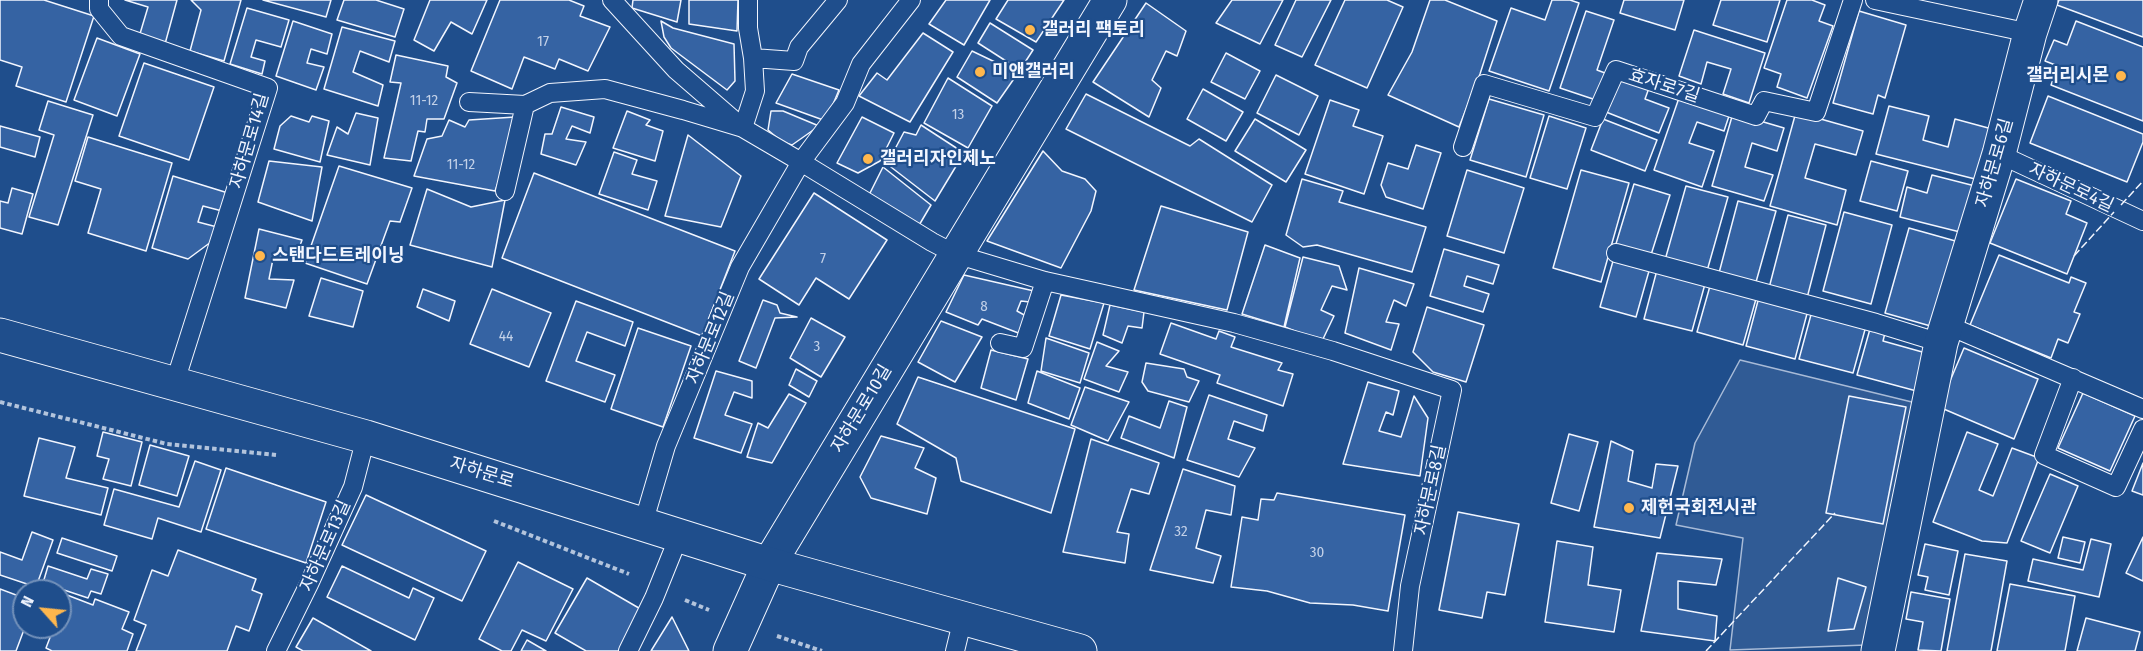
<!DOCTYPE html>
<meta charset="utf-8">
<style>
body{margin:0}
#map{position:relative;width:2143px;height:651px;overflow:hidden;background:#1f4e8c;font-family:"Fira Sans Condensed",sans-serif}
canvas{display:block}
.north{position:absolute;left:12px;top:579px;width:60px;height:60px;box-sizing:border-box;background:#1f4e8c;border:2px solid #7391ba;border-radius:50%;rotate:297deg;font-size:16px;font-weight:700;line-height:24px;text-align:center;color:#f2f6ff}
.north::after{content:'';display:block;margin:auto;width:21px;height:27px;background:#ffb74d;clip-path:polygon(50% 0,100% 100%,50% 72%,0 100%)}
</style>
<div id="map">
<canvas width="2143" height="651"></canvas>
<div class="north">N</div>
</div>
<script>
const g = document.querySelector('canvas').getContext('2d');
g.lineJoin = 'round';
function fill(path, color) {
  g.fillStyle = color;
  g.fill(path, 'evenodd');
}
function strokePath(path, color, width, dash) {
  g.strokeStyle = color;
  g.lineWidth = width;
  g.lineCap = dash ? 'butt' : 'round';
  g.setLineDash(dash || []);
  g.stroke(path);
}
function label(font, color, halo, rows, align = 'center') {
  g.font = font + ' "Fira Sans Condensed","Noto Sans KR",sans-serif';
  g.lineWidth = 4.5;
  g.setLineDash([]);
  g.textBaseline = 'middle';
  g.strokeStyle = halo;
  g.fillStyle = color;
  for (const [text, x, y, turn = 0] of rows) {
    g.save();
    g.translate(x, y);
    g.rotate((+turn || 0) * Math.PI / 180);
    g.textAlign = isNaN(turn) ? turn : align;
    if (halo) g.strokeText(text, 0, 0);
    g.fillText(text, 0, 0);
    g.restore();
  }
}
const parking = new Path2D(`
 M1740,360L1916,403L1866,645L1730,650L1743,538L1676,525L1695,443Z`);
fill(parking, '#305b95');
strokePath(parking, '#a8bbd7', 1.5);
const building = new Path2D(`
 M0,0H44L94,16L66,102L16,86L22,67L0,60Z
 M125,0H177L165,44L139,37L148,7Z
 M191,0H241L224,61L190,51L201,10Z
 M263,0H331L326,17Z
 M344,0H376L404,9L395,37L337,20Z
 M430,0H487L472,34L451,22L434,51L414,40Z
 M500,0H569L584,6L580,16L610,27L588,71L559,59L555,69L524,57L512,89L471,71Z
 M633,0H681L677,22L632,8Z
 M689,0H738L737,31L689,24Z
 M946,0H990L964,45L929,24Z
 M1008,0H1064L1036,42L996,19Z
 M1232,0H1283L1260,44L1216,23Z
 M1296,0H1331L1302,57L1275,45Z
 M1345,0H1387L1403,7L1367,88L1315,65Z
 M1430,0H1445L1497,21L1480,74L1459,127L1388,95L1412,52Z
 M1552,0H1570L1579,3L1549,91L1489,71L1511,8L1545,20Z
 M1624,0H1684L1675,30L1620,13Z
 M1721,0H1780L1767,42L1713,25Z
 M1787,0H1812L1825,5L1819,21L1833,26L1807,98L1777,87L1781,74L1764,68Z
 M2059,0H2143V37L2057,5Z
 M1146,3L1186,31L1177,56L1166,51L1152,80L1161,88L1149,117L1093,82Z
 M247,8L289,20L281,47L256,40L251,57L265,61L262,74L230,64Z
 M1586,11L1614,20L1597,70L1605,73L1596,100L1560,88Z
 M1859,11L1906,25L1885,98L1878,95L1873,114L1833,103Z
 M293,21L332,34L327,54L311,49L307,63L324,67L316,90L276,76Z
 M661,21L673,28L734,44L735,81L727,90L671,48L664,37Z
 M2076,21L2143,47V121L2051,85L2058,66L2045,61L2054,40L2067,45Z
 M990,23L1033,50L1020,70L978,43Z
 M342,27L395,41L389,62L360,51L353,72L383,85L378,106L324,89Z
 M1694,30L1765,53L1749,103L1723,94L1731,69L1707,62L1701,84L1679,76Z
 M923,33L953,52L910,122L859,96L877,73L887,80Z
 M97,38L140,54L117,116L74,100Z
 M972,51L1018,73L997,103L957,77Z
 M1226,53L1260,71L1245,99L1211,82Z
 M396,55L448,66L446,77L457,83L444,119H427L425,132L418,131L411,161L384,158L401,83L390,82Z
 M144,63L214,87L189,160L119,136Z
 M792,74L839,90L826,121L776,103Z
 M1276,75L1318,96L1299,135L1257,113Z
 M1620,77L1649,88L1645,99L1669,108L1659,133L1606,112Z
 M948,78L992,106L968,148L924,123Z
 M1203,89L1243,112L1226,141L1187,119Z
 M1086,94L1190,146L1199,139L1272,185L1252,222L1066,129Z
 M1680,95L1730,113L1724,131L1697,122L1689,143L1714,151L1702,187L1654,170Z
 M2048,96L2143,134V142L2127,182L2030,143Z
 M1489,99L1544,115L1526,177L1470,160Z
 M1330,100L1359,110L1353,126L1383,136L1364,194L1305,174Z
 M48,101L93,115L58,225L29,217L54,135L39,130Z
 M1889,106L1929,116L1923,140L1948,147L1955,119L1992,129L1979,180L1876,154Z
 M561,107L594,117L590,133L572,126L566,139L586,142L576,165L541,154L545,134H552Z
 M627,111L650,120L646,125L663,131L655,161L613,148Z
 M771,111H783L819,126L792,145L782,142L768,130Z
 M1796,112L1863,131L1856,155L1815,144L1805,178L1846,190L1837,225L1770,206Z
 M356,113L378,118L370,165L327,155L337,127L348,134Z
 M1733,113L1784,128L1777,151L1752,143L1745,167L1773,175L1764,201L1712,186Z
 M291,116L309,122L312,116L329,121L320,162L274,149L280,126Z
 M1549,116L1586,128L1567,189L1530,178Z
 M515,117L509,153L495,191L414,176L427,139L442,136L449,120L465,127L469,120Z
 M862,117L894,133L880,161L858,173L837,163Z
 M1255,119L1306,150L1286,182L1235,151Z
 M1603,119L1657,140L1645,171L1591,150Z
 M921,125L964,153L935,201L887,164L904,132L916,135Z
 M0,126L40,137L35,157L0,147Z
 M688,135L741,176L721,227L665,216Z
 M88,137L172,163L146,251L88,233L101,189L75,181Z
 M1416,145L1441,153L1423,209L1386,197L1381,185L1388,163L1408,169Z
 M1043,151L1062,171L1085,179L1096,191L1091,211L1061,268L987,241Z
 M614,152L637,160L632,174L657,181L648,210L599,194Z
 M269,161L322,167L312,221L258,202Z
 M1871,161L1908,171L1897,211L1860,201Z
 M339,166L412,188L400,222L390,221L367,284L305,263Z
 M883,167L931,205L918,227L867,199Z
 M1467,170L1524,188L1504,253L1447,236Z
 M1581,170L1629,183L1601,282L1553,268Z
 M534,173L735,251L702,336L502,258Z
 M1932,175L1975,186L1964,233L1900,217L1907,187L1927,193Z
 M173,176L228,193L222,211L203,206L198,222L217,227L215,239L188,259L152,248Z
 M1302,179L1343,191L1339,202L1426,227L1412,272L1317,245L1303,247L1286,235Z
 M2016,179L2071,201L2066,214L2087,223L2067,274L1990,243Z
 M1634,184L1670,195L1650,258L1615,247Z
 M1686,186L1728,197L1707,271L1665,260Z
 M12,188L33,194L22,234L0,228V201L8,203Z
 M427,189L471,207L505,200L492,267L410,245Z
 M814,193L887,240L849,299L816,278L799,305L759,279Z
 M1738,201L1776,211L1756,282L1719,273Z
 M1161,206L1248,232L1227,310L1134,290Z
 M1844,212L1892,225L1871,304L1823,291Z
 M1788,215L1826,225L1807,298L1769,288Z
 M1909,228L1959,242L1934,327L1885,313Z
 M259,229L302,240L295,260L274,254L269,279L294,280L286,308L245,298Z
 M1265,245L1300,258L1284,327L1242,314Z
 M1444,249L1499,265L1493,284L1467,276L1464,286L1489,294L1483,312L1430,296Z
 M1999,255L2069,283L2071,277L2086,283L2074,312L2080,314L2068,343L2058,339L2051,358L1970,325Z
 M1303,257L1339,266L1347,290L1332,286L1321,310L1334,316L1323,339L1302,334L1285,327Z
 M1613,261L1649,271L1636,317L1600,307Z
 M1359,268L1414,284L1406,306L1394,300L1386,322L1399,324L1391,350L1345,333Z
 M1657,270L1705,284L1692,331L1644,319Z
 M964,275L1034,291L1030,302L1021,301L1017,311L1026,316L1021,334L982,319L978,325L946,312Z
 M321,278L363,291L353,327L309,316Z
 M1710,286L1756,299L1743,345L1697,332Z
 M423,289L455,301L449,321L417,307Z
 M492,289L551,313L529,367L470,344Z
 M1061,295L1104,303L1090,349L1049,336Z
 M1759,297L1808,310L1795,359L1746,346Z
 M763,300L777,305L780,313L797,317L775,318L756,368L739,361Z
 M576,301L633,322L625,346L587,332L576,361L615,375L605,402L546,381Z
 M1110,305L1144,312L1142,328L1128,326L1122,343L1103,335Z
 M1427,307L1484,325L1466,382L1433,372L1413,352Z
 M1812,311L1866,326L1853,373L1799,359Z
 M811,318L845,337L821,377L790,358Z
 M941,321L982,337L955,382L918,362Z
 M1171,323L1216,339L1219,331L1235,337L1231,347L1282,363L1278,370L1293,374L1283,406L1217,383L1220,375L1160,354Z
 M638,328L691,346L663,427L611,409Z
 M1870,329L1885,333L1883,341L1933,355L1924,393L1857,375Z
 M1046,338L1089,353L1080,383L1041,371Z
 M1097,342L1119,351L1106,366L1128,372L1119,392L1084,379Z
 M1964,348L2038,379L2014,439L1939,407Z
 M991,350L1028,359L1016,400L981,388Z
 M1146,363L1184,369L1187,377L1199,381L1189,402L1148,391L1142,382Z
 M796,369L817,381L809,397L789,385Z
 M716,371L752,381V398L734,392L725,415L752,424L741,453L694,438Z
 M1037,371L1080,388L1069,419L1028,403Z
 M918,377L1075,429L1051,513L961,481L956,458L897,424Z
 M1368,382L1399,391L1393,415L1386,412L1379,431L1401,437L1414,396L1428,418L1420,476L1343,464Z
 M1085,387L1129,402L1108,441L1071,425Z
 M2083,393L2135,416L2110,471L2058,448Z
 M789,394L806,403L772,463L747,457L758,423L768,428Z
 M1209,395L1267,415L1263,431L1234,421L1228,439L1255,448L1239,477L1187,460Z
 M1849,396L1906,407L1883,524L1826,513Z
 M1169,401L1187,407L1174,458L1121,438L1129,416L1160,428Z
 M103,432L142,442L131,486L103,479L109,459L97,456Z
 M1967,432L1998,444L1979,490L1993,496L2012,448L2039,458L2007,543L1982,541L1933,522Z
 M1569,434L1598,442L1579,511L1551,503Z
 M881,436L924,448L915,468L936,478L927,514L871,498L860,477Z
 M39,438L75,447L66,478L108,488L101,515L24,496Z
 M1091,439L1159,463L1149,494L1131,489L1117,532L1129,534L1125,563L1063,552Z
 M1611,441L1633,451L1628,481L1652,488L1656,464L1678,466L1660,538L1594,527Z
 M150,445L189,456L177,496L139,485Z
 M195,461L221,470L201,532L158,518L152,539L104,525L114,489L179,507Z
 M2143,463V495L2132,491Z
 M226,468L326,502L306,563L206,529Z
 M1183,469L1235,486L1231,515L1206,510L1196,548L1221,556L1213,583L1150,570Z
 M2050,474L2078,486L2050,553L2021,541Z
 M1277,493L1405,515L1388,611L1353,605L1310,603L1267,591L1231,587L1242,517L1258,520L1261,499L1274,500Z
 M366,495L486,551L462,601L342,545Z
 M1458,512L1519,524L1505,595L1487,592L1482,618L1439,610Z
 M32,532L53,540L36,587L0,575V552L22,560Z
 M2063,537L2085,542L2080,563L2058,558Z
 M2143,537V581L2126,573Z
 M62,538L117,556L112,571L57,553Z
 M2091,539L2111,544L2099,597L2028,581L2033,559L2083,570Z
 M1557,541L1593,547L1588,585L1621,590L1614,632L1545,622Z
 M1925,544L1958,551L1949,595L1925,590L1928,577L1918,575Z
 M178,550L256,579L252,590L262,594L249,631L236,626L227,651H136L146,625L134,620L152,570L168,576Z
 M1657,553L1722,559L1716,585L1678,581V609L1717,616L1715,641L1641,631Z
 M1965,554L2007,561L1991,651H1947Z
 M518,562L573,589L546,641L522,630L511,651H502L479,639Z
 M48,566L87,579L91,569L108,574L101,594L91,591L88,598L43,583Z
 M342,566L409,598L413,588L434,598L415,640L327,597Z
 M587,578L644,611L621,651H586L555,633Z
 M1838,578L1866,587L1854,629L1828,631Z
 M2010,584L2075,596L2065,651H1997Z
 M0,589L24,598L25,627L16,651H0Z
 M1911,592L1950,599L1941,651L1918,650L1923,622L1906,619Z
 M67,595L93,605L95,599L129,612L122,629L133,634L127,651H52L46,648L54,627H60V612Z
 M672,617L689,651H651Z
 M313,618L371,651H303L296,647Z
 M2086,618L2140,632L2135,651H2077Z
 M527,640L546,651H521Z`);
fill(building, '#3563a3');
strokePath(building, '#f2f6ff', 1.5);
const lane = new Path2D(`
 M99,0V9L121,36L268,88L174,385
 M612,0L676,70L743,128L801,162L740,267L666,446L643,524
 M911,0L861,64L845,103L801,162L932,242L955,254L1045,281L1234,323L1333,351L1452,390L1410,586L1403,651
 M1875,0L2030,33
 M753,58L794,61L799,47L838,0
 M469,102L525,105
 M1463,147L1484,84L1595,117L1616,70L1756,116L1764,101L1816,112L1853,0
 M1999,154L2143,221
 M505,191L525,105L550,93L605,89L683,110L743,128L755,91L753,58L748,28V0
 M1616,253L1876,323L1941,343
 M1947,325L2143,409
 M1000,343L1023,348L1045,281
 M2073,378L2044,455L2116,487L2143,429
 M276,651L309,584L353,487L366,437
 M628,651L654,598L679,536
 M955,651L963,618`);
const street = new Path2D(`
 M730,651L769,564L1110,0
 M1878,651L1941,343L1999,154L2030,33L2041,0`);
const primary = new Path2D(`
 M0,335L366,437L769,564L1080,651`);
strokePath(lane, '#f2f6ff', 20);
strokePath(street, '#f2f6ff', 35);
strokePath(primary, '#f2f6ff', 35);
strokePath(new Path2D(`
 M0,402L167,444L276,455
 M494,521L629,574
 M685,600L709,610
 M777,636L822,651`), '#b3c4dc', 4, [4.5, 3]);
strokePath(lane, '#1f4e8c', 18);
strokePath(street, '#1f4e8c', 33);
strokePath(primary, '#1f4e8c', 33);
strokePath(new Path2D(`
 M2121,205L2143,181
 M2074,256L2114,212
 M1706,651L1835,513`), '#f2f6ff', 1.5, [8, 3]);
for (const [x, y, r, color] of [
 [1030,30,6,"#ffb74d"],
 [980,72,6,"#ffb74d"],
 [2121,76,6,"#ffb74d"],
 [868,159,6,"#ffb74d"],
 [260,256,6,"#ffb74d"],
 [1629,508,6,"#ffb74d"]
]) {
  const dot = new Path2D();
  dot.arc(x, y, r, 0, 2 * Math.PI);
  g.fillStyle = color;
  g.fill(dot);
  strokePath(dot, '#1f4e8c', 2);
}
label('15px', '#c3d1e8', null, [
 ["17",543,42],
 ["11-12",424,101],
 ["13",958,115],
 ["11-12",461,165],
 ["7",823,259],
 ["8",984,307],
 ["44",506,337],
 ["3",817,347],
 ["32",1181,532],
 ["30",1317,553]
]);
label('bold 18px', '#f2f6ff', '#1f4e8c', [
 ["갤러리 팩토리",1042,30],
 ["미앤갤러리",992,72],
 ["갤러리시몬",2109,76,"right"],
 ["갤러리자인제노",880,159],
 ["스탠다드트레이닝",272,256],
 ["제헌국회전시관",1641,508]
], 'left');
label('18px', '#f2f6ff', '#1f4e8c', [
 ["효자로7길",1664,86,18],
 ["자하문로14길",250,141,-74],
 ["자하문로6길",1995,163,-74],
 ["자하문로4길",2071,188,25],
 ["자하문로12길",711,338,-68],
 ["자하문로10길",862,409,-59],
 ["자하문로",482,473,17],
 ["자하문로8길",1431,490,-78],
 ["자하문로13길",326,546,-66]
]);
</script>
